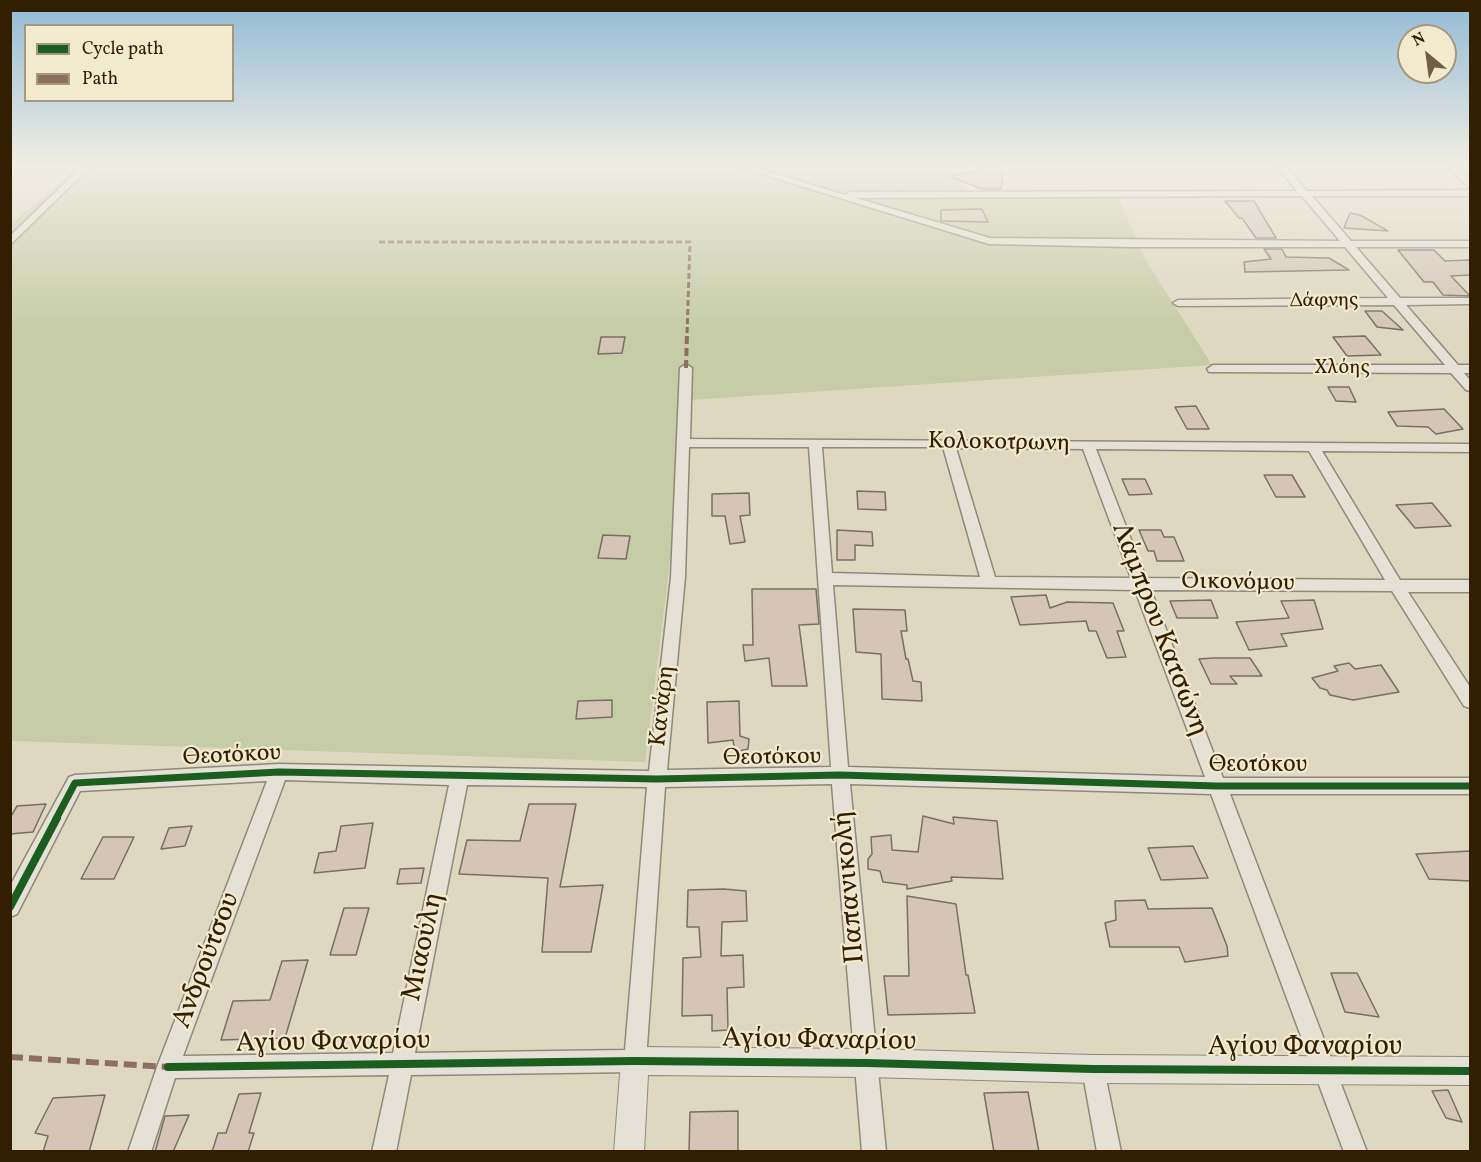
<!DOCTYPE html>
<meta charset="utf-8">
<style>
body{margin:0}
#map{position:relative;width:1481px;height:1162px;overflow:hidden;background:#ded8c1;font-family:Vollkorn,serif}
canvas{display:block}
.frame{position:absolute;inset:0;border:12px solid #321e00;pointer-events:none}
.legend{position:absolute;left:24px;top:24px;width:210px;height:78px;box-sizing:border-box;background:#f2eace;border:2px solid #a5987c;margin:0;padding:8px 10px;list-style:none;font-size:18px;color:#321e00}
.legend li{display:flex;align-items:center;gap:12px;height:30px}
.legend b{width:30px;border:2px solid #a5987c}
.north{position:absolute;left:1397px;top:24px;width:60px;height:60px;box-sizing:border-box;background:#f2eace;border:2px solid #a5987c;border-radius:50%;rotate:331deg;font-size:16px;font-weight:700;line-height:24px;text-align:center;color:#321e00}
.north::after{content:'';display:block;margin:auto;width:21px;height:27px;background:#6e5f44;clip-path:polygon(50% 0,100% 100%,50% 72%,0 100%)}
</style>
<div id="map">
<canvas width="1481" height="1162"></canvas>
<div class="frame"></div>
<ul class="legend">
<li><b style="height:8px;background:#1b5e20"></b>Cycle path</li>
<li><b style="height:8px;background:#8d6e63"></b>Path</li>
</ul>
<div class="north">N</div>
</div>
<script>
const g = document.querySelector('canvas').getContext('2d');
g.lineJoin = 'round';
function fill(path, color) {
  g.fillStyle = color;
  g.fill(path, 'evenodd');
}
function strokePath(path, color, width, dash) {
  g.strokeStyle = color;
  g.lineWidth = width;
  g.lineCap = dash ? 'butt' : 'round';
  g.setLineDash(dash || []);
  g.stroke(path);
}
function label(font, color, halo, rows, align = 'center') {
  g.font = font + ' Vollkorn,serif';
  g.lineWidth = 4.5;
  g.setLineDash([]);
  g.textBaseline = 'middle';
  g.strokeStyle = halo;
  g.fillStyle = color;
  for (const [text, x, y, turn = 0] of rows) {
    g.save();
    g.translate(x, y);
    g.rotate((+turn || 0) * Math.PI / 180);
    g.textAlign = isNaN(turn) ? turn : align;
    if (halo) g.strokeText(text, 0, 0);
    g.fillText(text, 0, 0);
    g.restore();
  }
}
fill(new Path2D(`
 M79,166H965L966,191L1117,194L1145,259L1212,365L690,400L645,762L11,741V224Z`), '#c6cca6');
const building = new Path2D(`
 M980,166H999L1003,173L1001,189H982L949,176L981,171Z
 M1225,201H1254L1276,238H1256L1242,218H1239Z
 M982,209L988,222L941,221V210Z
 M1350,213L1360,215L1388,231L1344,228Z
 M1264,249H1282L1286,257L1329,258L1349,270L1245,272L1244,262L1271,259Z
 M1398,250H1434L1445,261L1470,260V275L1451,276L1470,296L1443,295L1433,282H1424Z
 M1365,311H1382L1403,330L1377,327Z
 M1365,336L1381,355L1347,356L1333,337Z
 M601,337H625L622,353L598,354Z
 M1328,387H1349L1356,402L1336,401Z
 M1196,406L1209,429H1187L1175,407Z
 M1444,409L1463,429L1436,434L1428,427L1397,426L1388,412Z
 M1264,475H1292L1305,497H1276Z
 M1122,479H1145L1152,494L1129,495Z
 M857,491L885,492L886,510L858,509Z
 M749,493L750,515L740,516L745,542L730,544L725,516H712V494Z
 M1432,503L1451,526L1415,528L1396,505Z
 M837,530L872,532L873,546L855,545V560H837Z
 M1139,530H1161L1164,537H1174L1184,561H1157L1154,551H1148Z
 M603,535L630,536L626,559L598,558Z
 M752,589H816L819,624L799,625L807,686H772L769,658L745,661L743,645H753Z
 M1046,595L1050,608L1067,602L1113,603L1124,631H1117L1126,657L1107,658L1096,631H1089L1086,621L1020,625L1011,597Z
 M1211,600L1218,618H1177L1170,601Z
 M1314,600L1323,629L1281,634L1287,646L1249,650L1236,622L1289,618L1281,601Z
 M853,609L905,610L907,631H901L906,659H908L913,681L921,682L922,701L882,699L881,654L856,652Z
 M1213,658H1250L1262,676H1230L1237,684H1211L1199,659Z
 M1349,663L1355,669L1381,665L1399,692L1353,700L1330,695L1327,690L1320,688L1312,678L1338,671L1334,666Z
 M612,700V717L576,719L578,701Z
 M739,701L740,736L749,739L748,749L735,752L733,740L708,743L707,702Z
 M46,804L33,832L10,834V818L17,806Z
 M529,804H576L560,887L603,885L591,952H542L548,878L459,874L467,840L520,841Z
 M923,816L954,824L953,817L997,821L1003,879L951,877L952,881L907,889V885L883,882L880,871L868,869V859L872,854L871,837L891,835L892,850L918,852Z
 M373,823L365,868L314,873L319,853L336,851L341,826Z
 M192,826L185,846L161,849L169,828Z
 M103,837H134L114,879H81Z
 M1193,846L1208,878L1161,880L1148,848Z
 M1470,851V881L1429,879L1416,854Z
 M424,868L421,883L397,884L400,869Z
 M724,889L746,891L747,921L722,922L721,956L743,955L744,987L727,988L728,1030L712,1031V1015L682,1016L683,958L701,957L699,927H687L688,890Z
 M907,896L956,904L966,975H968L975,1013L888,1015L884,976H909Z
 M1145,900L1148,909L1212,908L1227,946L1228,956L1185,962L1179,947H1110L1105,923L1116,920L1115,901Z
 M344,908H369L356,955H330Z
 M308,960L285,1038L221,1040L233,1001L270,1000L282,961Z
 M1331,973H1357L1379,1017L1345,1012Z
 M1448,1090L1462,1122L1446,1118L1432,1091Z
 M1028,1092L1039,1152H994L984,1093Z
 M261,1093L249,1133H254L248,1152H212L218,1133H226L239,1094Z
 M105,1095L89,1152H43L48,1136L35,1133L53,1098Z
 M738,1111V1152H689L690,1112Z
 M189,1115L173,1152H155L165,1116Z`);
fill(building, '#d4c5b7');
strokePath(building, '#777060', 1.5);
const minor = new Path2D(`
 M82,166H91L10,245V236Z
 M736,166H750L845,195L850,192L1297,191L1277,166H1286L1307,191L1470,190V196H1312L1351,241H1470V247H1356L1400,298H1470V304L1406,305L1458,365H1470V373H1464L1470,380V391L1466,390L1451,373L1209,372L1207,369L1213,365H1445L1394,305L1178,306L1173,303L1178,300L1388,298L1345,247H1129L989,244ZM1302,196L1340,241L990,238L856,198Z
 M1447,166H1456L1470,179V187L1467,186Z
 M686,364L692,368L690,439L1470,444V452L1322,451L1400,580H1470V592H1408L1470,687V708L1464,706L1392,591L1151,590L1223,778H1470V794H1230L1367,1152H1344L1211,794L850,784L886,1152H862L832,784L665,787L646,1061L643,1069L635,1072L411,1075L396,1152H372L389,1075L175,1078L151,1152H128L157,1067L267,781L80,791L17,914L10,917V886L69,777L75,775L279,764L649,771L671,577L680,368ZM689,447H809L831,767L667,770L685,577ZM822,447H943L980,577L832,573ZM956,448L1083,449L1131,578L995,577ZM1096,449L1309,451L1385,580L1146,578ZM833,585L1135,590L1205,777L848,767ZM285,780L449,785L393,1053L183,1056ZM467,785L647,787L625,1050L415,1053Z
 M1093,1058L1101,1061L1104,1069L1121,1152H1097L1082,1069L1085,1061Z`);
const tertiary = new Path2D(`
 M635,1047L867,1049L1093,1055L1470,1057V1085L1093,1083L867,1077L648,1075L644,1152H614L621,1061L625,1051Z`);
strokePath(minor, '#8f8979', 3);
strokePath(tertiary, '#8f8979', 2);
fill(minor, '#e5e1d6');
fill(tertiary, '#e5e1d6');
strokePath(new Path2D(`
 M379,242H690L687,335`), '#8d6e63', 3, [6, 3]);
strokePath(new Path2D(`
 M686,368L687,333`), '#8d6e63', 4, [8, 4]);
strokePath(new Path2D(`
 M10,1057L168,1067`), '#8d6e63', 6, [13, 6]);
strokePath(new Path2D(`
 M56,819L75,783L279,772L657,779L840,775L1217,786H1470`), '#1b5e20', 7);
strokePath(new Path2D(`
 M10,907L57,818
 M168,1067L635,1061L867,1063L1093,1069L1470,1071`), '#1b5e20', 8);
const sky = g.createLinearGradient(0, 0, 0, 329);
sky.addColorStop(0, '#92bad6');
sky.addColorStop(0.5, '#f0ede3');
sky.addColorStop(1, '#f0ede300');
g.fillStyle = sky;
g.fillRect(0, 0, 1481, 329);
label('20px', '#321e00', '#f2eace', [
 ["Δάφνης",1324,302,-1],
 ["Χλόης",1342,369]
]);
label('24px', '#321e00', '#f2eace', [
 ["Κολοκοτρωνη",999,444,1],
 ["Οικονόμου",1238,584,1],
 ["Κανάρη",664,706,-84],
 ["Θεοτόκου",232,757,-3],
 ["Θεοτόκου",772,759,-1],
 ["Θεοτόκου",1258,767]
]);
label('28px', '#321e00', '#f2eace', [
 ["Λάμπρου Κατσώνη",1158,630,69],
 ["Παπανικολή",851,887,-95],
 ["Μιαούλη",425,947,-78],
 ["Ανδρούτσου",208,961,-69],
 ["Αγίου Φαναρίου",819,1042,1],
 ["Αγίου Φαναρίου",333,1044,-1],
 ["Αγίου Φαναρίου",1305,1049]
]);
</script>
